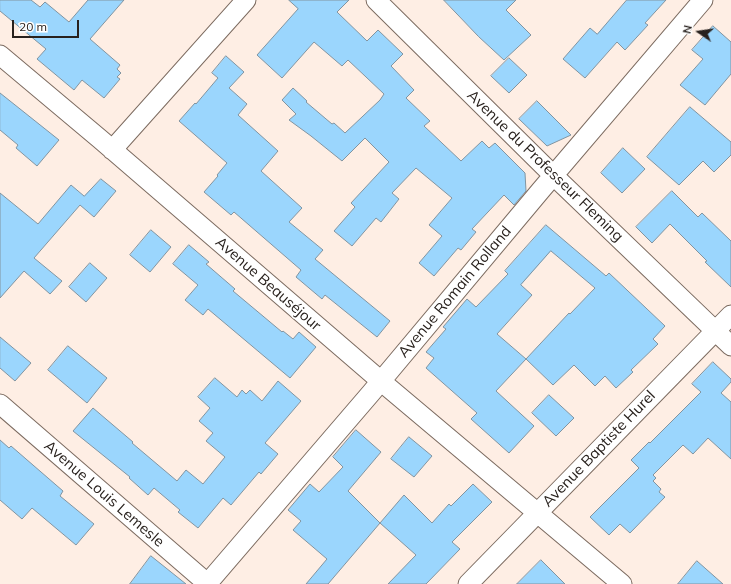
<!DOCTYPE html>
<meta charset="utf-8">
<style>
body{margin:0}
#map{position:relative;width:731px;height:584px;overflow:hidden;background:#feeee4;font-family:Mulish,sans-serif}
canvas{display:block}
.north{position:absolute;left:679px;top:12px;width:40px;height:40px;-webkit-text-stroke:3px #fff;paint-order:stroke;rotate:283deg;font-size:11px;font-weight:700;line-height:16px;text-align:center;color:#28211d}
.north::after{content:'';display:block;margin:auto;width:14px;height:18px;background:#28211d;clip-path:polygon(50% 0,100% 100%,50% 72%,0 100%)}
.scale{position:absolute;left:12px;top:20px;width:67px;height:18px;box-sizing:border-box;border:2px solid #28211d;border-top:0;padding-left:5px;font-size:12px;line-height:14px;white-space:nowrap;color:#28211d;-webkit-text-stroke:3px #fff;paint-order:stroke}
</style>
<div id="map">
<canvas width="731" height="584"></canvas>
<div class="north">N</div>
<div class="scale">20 m</div>
</div>
<script>
const g = document.querySelector('canvas').getContext('2d');
g.lineJoin = 'round';
function fill(path, color) {
  g.fillStyle = color;
  g.fill(path, 'evenodd');
}
function strokePath(path, color, width, dash) {
  g.strokeStyle = color;
  g.lineWidth = width;
  g.lineCap = dash ? 'butt' : 'round';
  g.setLineDash(dash || []);
  g.stroke(path);
}
function label(font, color, halo, rows, align = 'center') {
  g.font = font + ' Mulish,sans-serif';
  g.lineWidth = 3;
  g.setLineDash([]);
  g.textBaseline = 'middle';
  g.strokeStyle = halo;
  g.fillStyle = color;
  for (const [text, x, y, turn = 0] of rows) {
    g.save();
    g.translate(x, y);
    g.rotate((+turn || 0) * Math.PI / 180);
    g.textAlign = isNaN(turn) ? turn : align;
    if (halo) g.strokeText(text, 0, 0);
    g.fillText(text, 0, 0);
    g.restore();
  }
}
const building = new Path2D(`
 M0,0H31L40,7L45,2L69,22L88,0H124L90,39L120,65L117,69L121,73L117,77L120,79L104,98L82,80L74,90L37,59L46,49L0,11Z
 M289,0H349L337,12L367,41L378,30L403,54L391,66L414,90L406,98L430,121L424,126L461,161L482,141L489,148L495,143L525,173L526,191L514,205L504,195L472,229L476,232L461,250L458,248L434,276L419,263L442,236L429,225L452,198L416,168L392,193L399,199L381,222L376,218L352,246L334,231L355,207L351,203L389,162L365,138L342,161L311,136L289,120L296,114L282,100L293,88L307,101L306,102L332,124L334,123L345,133L380,100L384,94L348,60L342,66L314,42L282,78L257,55L298,9Z
 M444,0H516L506,10L531,35L504,60L479,37Z
 M627,0H666L645,23L648,25L625,50L617,42L585,78L563,59L590,28L597,34Z
 M713,26L731,42V74L705,105L680,85L703,59L692,50Z
 M226,56L244,72L229,88L247,104L238,115L278,151L261,171L302,208L289,222L323,250L315,259L390,321L377,337L325,295L322,299L296,277L301,270L234,212L231,215L204,192L218,176L217,175L227,163L179,121L195,103L196,104L218,78L212,73Z
 M509,58L527,75L509,93L491,76Z
 M0,93L59,140L37,166L16,148L18,145L0,130Z
 M537,101L571,135L547,146L519,119Z
 M690,107L731,142V155L714,172L703,161L679,185L647,157Z
 M623,148L645,169L622,193L601,173Z
 M101,179L116,191L94,217L80,205L34,258L62,281L50,294L24,271L0,298V193L38,224L71,185L84,196Z
 M672,191L698,217L702,213L731,241V287L705,262L707,261L670,224L652,243L636,227Z
 M546,225L606,276L609,273L665,326L653,339L658,344L631,370L633,372L616,388L605,376L595,386L574,365L553,385L526,359L496,391L534,426L509,453L471,419L477,413L426,368L434,358L426,352L446,329L443,327L467,299L476,307L508,274L505,271ZM551,251L595,288L570,314L569,313L526,359L497,334L532,295L521,285Z
 M151,230L171,247L150,272L130,255Z
 M189,245L209,262L206,264L235,289L233,291L282,332L283,331L293,339L299,332L316,347L290,378L208,309L203,315L185,300L198,285L173,264Z
 M90,263L107,278L86,302L69,287Z
 M0,337L31,363L15,381L0,368Z
 M68,346L107,378L87,403L48,370Z
 M713,362L731,379V382L721,393L731,402V459L708,438L693,454L683,445L653,475L656,478L653,481L661,489L659,492L665,497L630,533L620,524L609,535L590,517L639,468L631,460L649,442L650,443L701,392L692,384Z
 M215,378L237,397L242,390L246,394L250,390L262,401L278,381L301,401L265,443L278,454L261,474L259,472L231,505L223,498L198,528L178,512L180,510L154,488L148,495L129,478L130,477L73,431L93,408L133,442L132,443L177,481L186,470L203,484L225,457L206,441L213,433L199,421L210,408L198,397Z
 M549,395L574,418L556,436L532,413Z
 M356,430L381,452L348,491L380,523L404,495L432,523L449,504L451,506L473,484L492,502L452,542L460,549L426,584H388L416,555L380,523L328,584H306L327,559L293,530L301,521L288,510L310,484L319,492L343,467L333,457Z
 M409,437L432,456L414,477L391,459Z
 M0,440L9,448L11,446L63,491L60,496L94,524L76,545L32,508L22,519L0,500Z
 M151,556L186,584H130Z
 M541,560L565,584H517Z
 M697,561L723,584H678Z`);
fill(building, '#9bd6fd');
strokePath(building, '#8294a0', 1);
const minor = new Path2D(`
 M376,0L554,176L731,346
 M0,55L100,139L389,388L622,584
 M112,150L246,0
 M0,404L208,584
 M207,584L371,393L541,190L703,0
 M468,584L731,315`);
strokePath(minor, '#7c6b60', 21);
strokePath(minor, '#fff', 19);
label('15px', '#28211d', '#fff', [
 ["Avenue du Professeur Fleming",545,166,44],
 ["Avenue Beauséjour",268,284,41],
 ["Avenue Romain Rolland",455,292,-50],
 ["Avenue Baptiste Hurel",599,449,-46],
 ["Avenue Louis Lemesle",104,494,41]
]);
</script>
